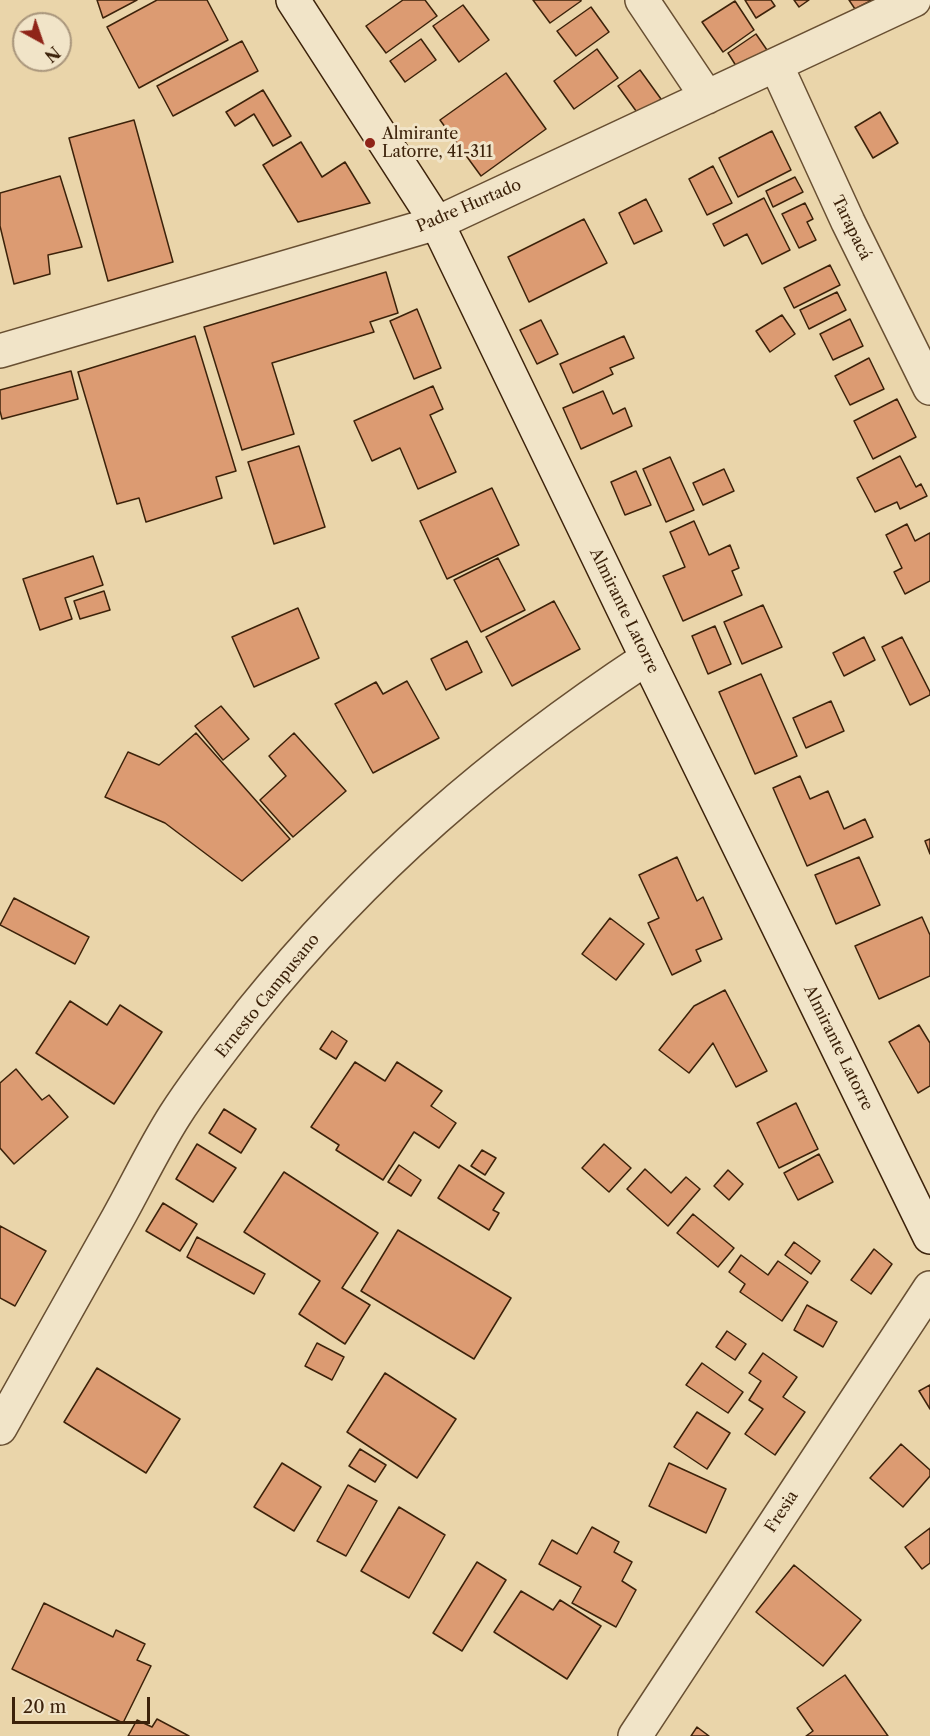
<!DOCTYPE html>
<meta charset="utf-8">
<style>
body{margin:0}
#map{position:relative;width:930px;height:1736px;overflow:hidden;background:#ead5aa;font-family:"Libre Caslon Text",serif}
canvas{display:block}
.north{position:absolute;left:12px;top:12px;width:60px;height:60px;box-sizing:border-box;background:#f1e4c8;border:2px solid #a9967c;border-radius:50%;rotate:140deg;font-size:16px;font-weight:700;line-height:24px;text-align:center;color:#3c220a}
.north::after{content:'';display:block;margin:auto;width:21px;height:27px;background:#8f2418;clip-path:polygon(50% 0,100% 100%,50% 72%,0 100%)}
.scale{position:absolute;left:12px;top:1697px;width:138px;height:27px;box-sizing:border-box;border:3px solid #3c220a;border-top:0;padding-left:8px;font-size:18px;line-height:21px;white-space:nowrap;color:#3c220a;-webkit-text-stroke:4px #f1e4c8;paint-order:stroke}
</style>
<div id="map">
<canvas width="930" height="1736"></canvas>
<div class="north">N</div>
<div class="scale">20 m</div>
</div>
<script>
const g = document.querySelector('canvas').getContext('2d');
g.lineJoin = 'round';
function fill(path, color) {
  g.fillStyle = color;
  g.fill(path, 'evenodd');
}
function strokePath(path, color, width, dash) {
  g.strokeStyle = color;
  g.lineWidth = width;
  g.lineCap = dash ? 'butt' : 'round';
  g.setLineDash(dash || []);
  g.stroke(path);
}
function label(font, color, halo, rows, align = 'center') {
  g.font = font + ' "Libre Caslon Text",serif';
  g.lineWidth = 6;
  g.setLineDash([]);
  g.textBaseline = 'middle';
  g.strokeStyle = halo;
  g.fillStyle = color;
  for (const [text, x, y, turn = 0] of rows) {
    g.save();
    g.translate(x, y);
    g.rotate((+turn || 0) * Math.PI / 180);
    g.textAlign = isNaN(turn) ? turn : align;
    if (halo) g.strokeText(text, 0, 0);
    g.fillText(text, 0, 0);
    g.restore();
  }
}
const building = new Path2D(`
 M97,0H137L103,18Z
 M157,0H207L228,40L139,88L107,27Z
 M403,0H425L437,16L386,53L366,26Z
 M533,0H581V1L550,23Z
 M745,0H771L775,6L756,18Z
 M794,0H809L799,7Z
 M849,0H872L855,9Z
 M735,1L754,30L723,52L702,22Z
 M463,5L489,40L459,62L433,26Z
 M591,7L609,32L576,56L557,31Z
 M756,34L767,50L738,69L728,53Z
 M421,39L436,60L405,82L390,61Z
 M242,41L258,71L173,116L157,86Z
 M597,49L618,78L574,109L554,81Z
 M640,70L661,99L639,115L618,86Z
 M506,73L546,129L481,176L440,120Z
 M263,90L291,136L273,146L254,114L235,126L226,112Z
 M880,112L898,143L873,158L855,127Z
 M134,120L173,262L108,281L69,138Z
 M772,131L791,170L738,197L719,158Z
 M301,142L322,177L345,162L370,203L298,222L263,165Z
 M713,166L732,203L707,215L689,179Z
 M60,176L82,247L48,255L50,274L14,284L0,226V193Z
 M795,177L803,192L773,207L766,191Z
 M764,198L790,250L762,264L747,234L724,246L713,224Z
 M646,199L662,231L634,244L619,213Z
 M805,203L813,219L807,222L816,240L799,248L782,214Z
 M584,219L607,263L529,302L508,257Z
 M830,265L840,285L794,308L784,288Z
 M386,272L398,313L370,322L374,332L272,363L294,434L242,450L204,327Z
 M837,292L846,310L809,329L800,310Z
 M417,309L441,368L414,379L390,321Z
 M782,315L795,334L770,352L756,331Z
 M850,319L863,346L833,360L820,334Z
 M541,320L558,354L537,364L520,330Z
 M195,336L236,471L216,477L222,498L146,522L139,498L117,504L78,372Z
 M624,336L634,358L610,368L613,374L573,393L560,364Z
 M869,358L884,389L850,405L835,376Z
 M71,371L78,399L2,419L0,411V390Z
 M433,386L443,409L430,415L456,472L418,489L400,448L372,461L354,421Z
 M603,391L613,414L625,408L632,426L581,449L563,408Z
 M897,399L916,437L873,459L854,421Z
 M299,446L325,527L274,544L248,462Z
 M900,456L916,487L921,484L927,496L900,509L897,502L875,512L857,478Z
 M670,457L694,510L666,522L643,469Z
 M724,469L734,491L703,505L693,483Z
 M636,471L651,505L625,515L611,482Z
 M492,488L519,545L447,579L420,521Z
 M694,521L709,555L730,545L739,568L732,571L742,595L683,621L663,576L685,567L670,532Z
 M907,524L915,541L930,533V581L905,594L894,572L902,568L886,535Z
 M93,556L103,585L65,598L72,619L40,630L23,579Z
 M498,558L525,610L481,632L454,580Z
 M104,591L110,610L80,619L74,601Z
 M554,601L580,649L512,686L486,637Z
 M763,605L782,647L742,664L724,622Z
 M298,608L319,658L254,687L232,637Z
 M715,626L731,664L708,674L692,636Z
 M864,637L875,660L844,676L833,653Z
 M902,637L930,692V695L910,705L882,647Z
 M467,641L482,672L446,690L431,659Z
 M761,674L797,756L755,774L719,692Z
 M407,681L439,738L373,773L335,704L376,682L383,694Z
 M831,701L844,731L806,748L793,718Z
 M221,706L249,739L223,760L195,726Z
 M196,733L290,839L242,881L165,823L105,797L128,752L159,765Z
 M294,733L346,791L293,837L260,800L286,776L269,756Z
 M800,776L810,799L828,791L844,829L865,819L873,837L807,866L773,788Z
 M930,839V854L925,841Z
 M677,857L697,901L703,897L722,939L696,950L701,961L672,975L648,923L659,918L639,875Z
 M859,857L880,905L836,924L815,875Z
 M14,898L89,937L75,964L0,925Z
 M922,917L930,935V976L879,999L855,946Z
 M610,918L644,944L616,980L582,954Z
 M725,990L767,1071L736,1087L713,1043L689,1073L659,1050L694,1006Z
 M70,1001L107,1025L120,1005L162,1032L114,1104L36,1053Z
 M919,1025L930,1043V1086L918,1093L889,1042Z
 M332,1031L347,1041L336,1059L320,1049Z
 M355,1062L385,1081L397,1062L442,1091L431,1106L456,1123L439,1148L414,1132L383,1180L336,1150L339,1145L311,1127Z
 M16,1069L42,1100L49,1095L68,1117L14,1164L0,1148V1083Z
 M796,1103L818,1149L779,1168L757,1123Z
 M224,1109L256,1129L241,1153L209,1133Z
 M197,1144L236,1168L213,1202L176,1179Z
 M604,1144L631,1168L609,1192L582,1168Z
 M482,1150L496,1158L485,1175L471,1166Z
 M819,1154L833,1182L798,1200L784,1173Z
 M399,1165L421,1180L411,1196L388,1182Z
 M459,1165L504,1193L493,1210L499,1213L489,1230L438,1198Z
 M645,1169L671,1193L686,1177L700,1189L668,1226L627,1189Z
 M728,1170L743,1184L729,1200L714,1186Z
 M284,1172L378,1233L342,1288L370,1305L345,1344L299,1314L320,1281L244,1232Z
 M163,1203L197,1224L180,1251L146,1231Z
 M693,1214L734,1248L718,1267L677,1233Z
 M0,1226L46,1251L15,1306L0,1298Z
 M398,1230L511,1298L474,1359L361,1291Z
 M197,1237L265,1274L254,1294L187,1257Z
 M794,1242L820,1261L811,1274L785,1255Z
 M874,1249L892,1264L871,1294L851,1280Z
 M741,1255L768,1275L778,1261L808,1282L782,1321L740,1292L745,1284L729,1272Z
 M807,1305L837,1322L823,1347L794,1330Z
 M727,1331L746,1344L735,1360L716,1347Z
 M317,1343L344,1357L332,1380L305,1366Z
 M763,1353L797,1377L783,1397L805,1412L775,1455L745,1434L763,1409L749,1400L761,1381L749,1373Z
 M702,1363L743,1392L728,1413L686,1385Z
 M97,1368L180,1419L146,1473L64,1422Z
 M385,1373L456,1419L417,1478L347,1432Z
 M930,1385V1409L919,1391Z
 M697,1412L730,1433L707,1469L674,1447Z
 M901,1444L930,1470V1476L903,1507L870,1478Z
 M360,1449L386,1465L375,1482L349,1466Z
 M282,1463L321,1487L294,1531L254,1507Z
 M669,1463L726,1489L706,1533L649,1506Z
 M348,1485L377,1501L346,1556L317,1541Z
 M399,1507L445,1535L409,1598L361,1571Z
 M592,1527L619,1542L614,1552L632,1562L622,1581L636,1590L616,1627L572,1603L581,1587L539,1564L552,1540L577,1554Z
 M930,1528V1563L922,1569L905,1547Z
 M477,1562L506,1580L462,1651L433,1633Z
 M794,1565L861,1620L823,1666L756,1612Z
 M521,1591L553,1610L560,1600L601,1626L567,1679L494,1632Z
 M44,1603L113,1637L116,1630L145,1644L137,1660L151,1666L123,1723L12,1669Z
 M845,1675L888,1736H806L813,1731L797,1708Z
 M157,1719L189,1736H128L137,1720L152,1727Z
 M697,1727L709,1736H691Z`);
fill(building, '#dc9b72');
strokePath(building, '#3c220a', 1.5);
const minor = new Path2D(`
 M642,0L707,97
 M776,65L848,222L930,388
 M0,351L437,223L914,0
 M0,1428C39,1358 78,1288 118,1218C137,1184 154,1148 175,1115C198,1079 225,1045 251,1012C366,869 494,759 647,658
 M635,1736L930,1288`);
const secondary = new Path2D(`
 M293,0L437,223L647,658L930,1237`);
strokePath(minor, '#684f32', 36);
strokePath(secondary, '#3c220a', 36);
strokePath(minor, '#f1e4c8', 33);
strokePath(secondary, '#f1e4c8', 33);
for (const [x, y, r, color] of [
 [370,143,6,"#8f2418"]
]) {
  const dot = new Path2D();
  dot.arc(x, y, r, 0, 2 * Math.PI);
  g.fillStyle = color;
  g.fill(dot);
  strokePath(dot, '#f1e4c8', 2);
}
label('16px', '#3c220a', '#f1e4c8', [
 ["Almirante",382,134],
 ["Latorre, 41-311",382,152]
], 'left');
label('16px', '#3c220a', '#f1e4c8', [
 ["Padre Hurtado",469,206,-23],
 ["Tarapacá",851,228,64],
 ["Almirante Latorre",624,611,64],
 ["Ernesto Campusano",268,996,-51],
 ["Almirante Latorre",838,1048,64],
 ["Fresia",782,1512,-57]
]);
</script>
